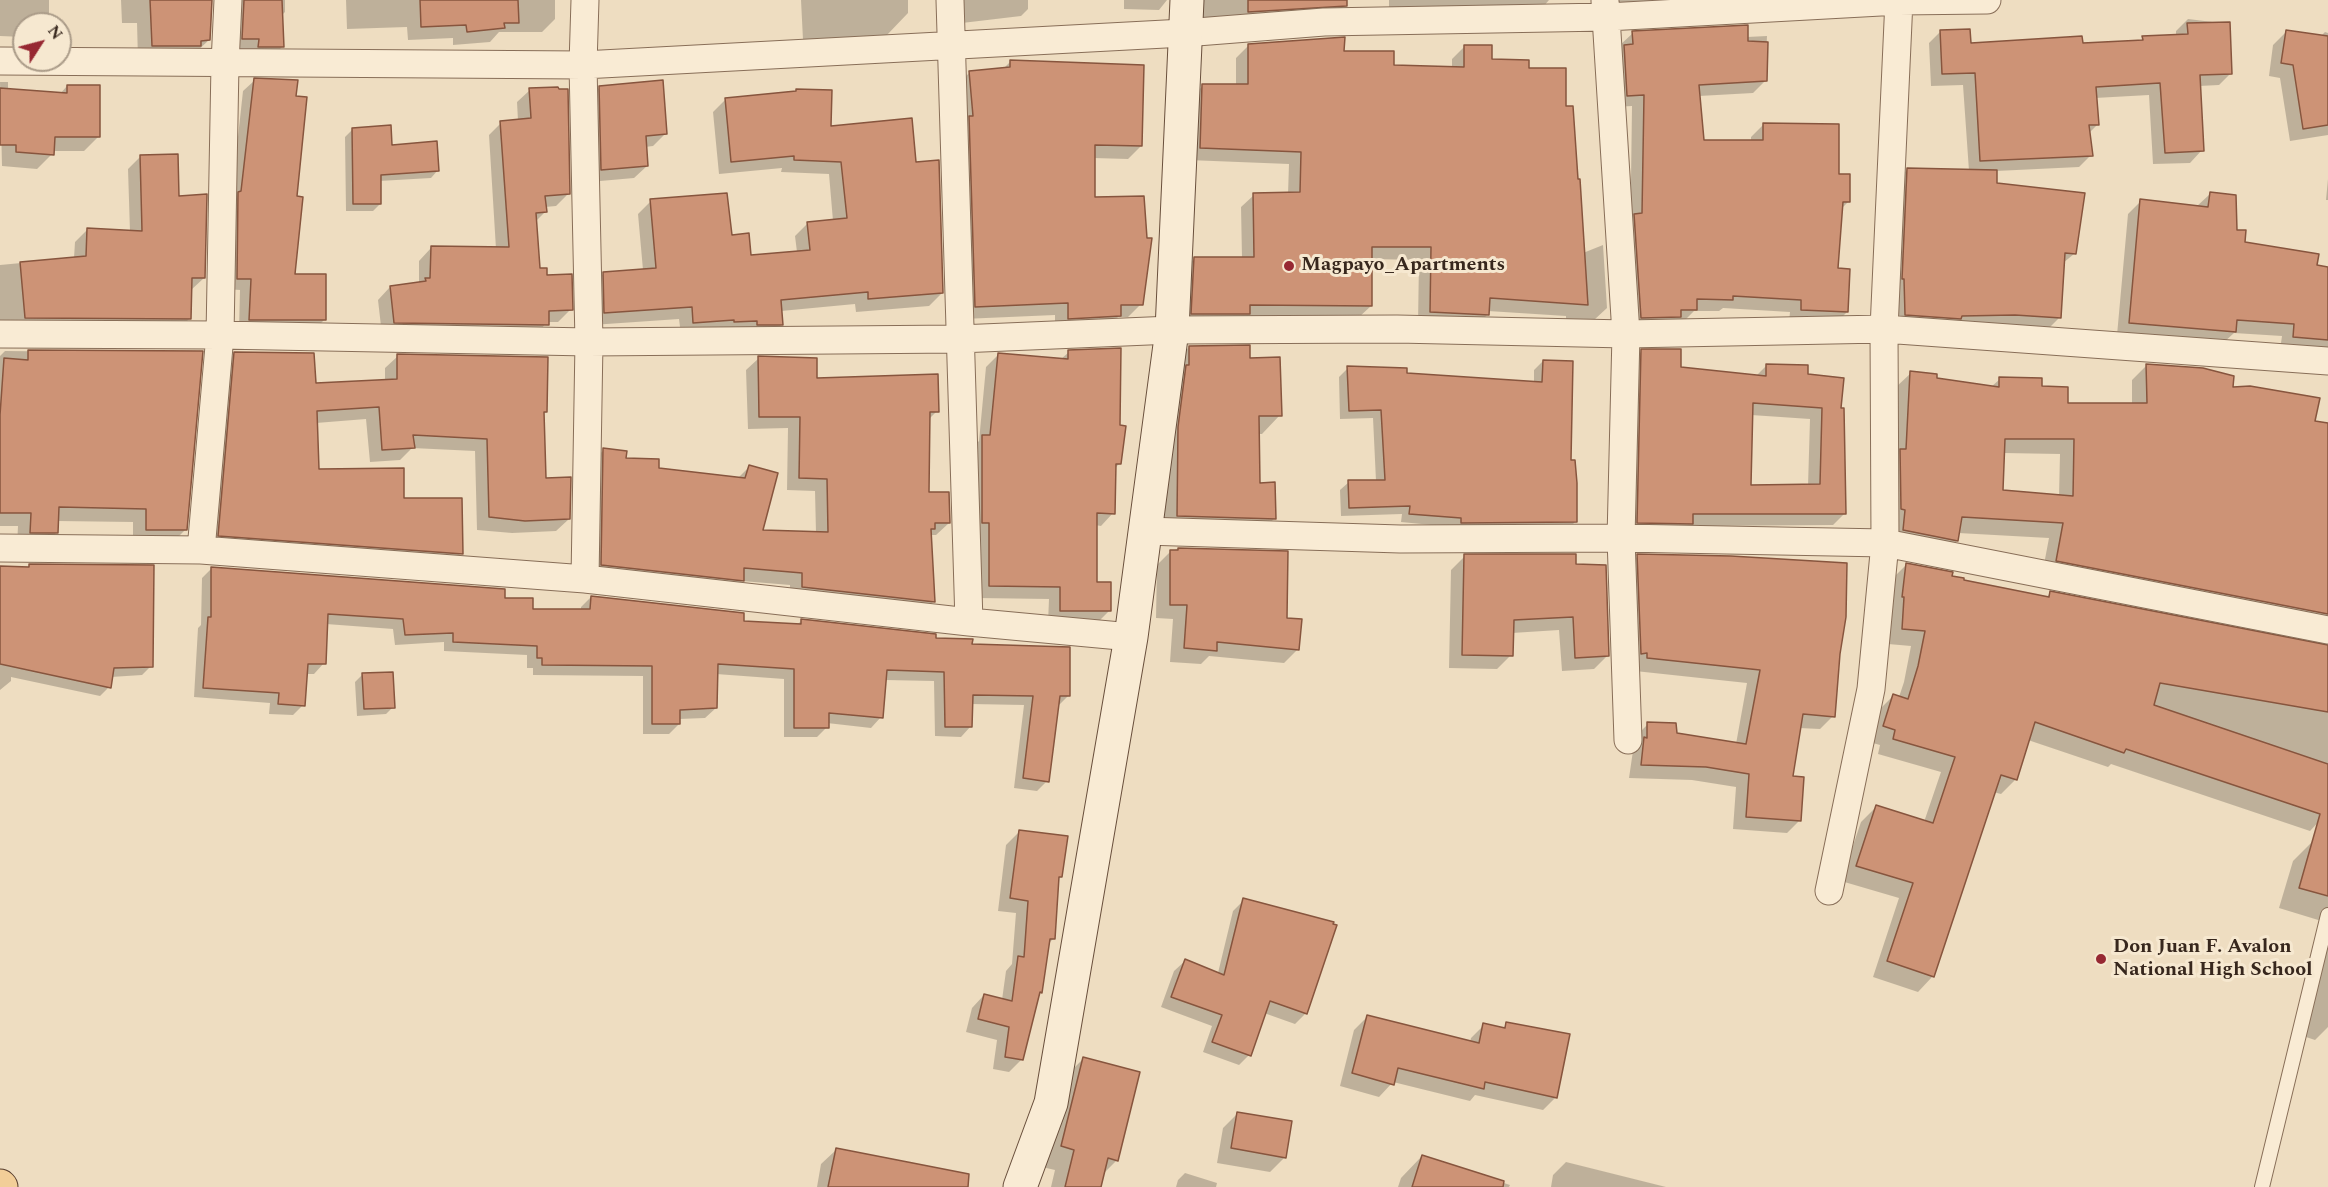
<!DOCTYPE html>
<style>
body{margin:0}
#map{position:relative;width:2328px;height:1187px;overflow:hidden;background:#eeddc1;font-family:Spectral,serif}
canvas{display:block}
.north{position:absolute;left:12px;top:12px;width:60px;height:60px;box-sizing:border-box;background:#f6e8d0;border:2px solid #aa9b88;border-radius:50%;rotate:54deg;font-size:16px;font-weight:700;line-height:24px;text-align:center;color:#37271d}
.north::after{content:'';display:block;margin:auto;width:21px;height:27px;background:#972832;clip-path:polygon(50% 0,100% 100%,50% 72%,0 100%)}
</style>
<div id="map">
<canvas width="2328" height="1187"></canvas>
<div class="north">N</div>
</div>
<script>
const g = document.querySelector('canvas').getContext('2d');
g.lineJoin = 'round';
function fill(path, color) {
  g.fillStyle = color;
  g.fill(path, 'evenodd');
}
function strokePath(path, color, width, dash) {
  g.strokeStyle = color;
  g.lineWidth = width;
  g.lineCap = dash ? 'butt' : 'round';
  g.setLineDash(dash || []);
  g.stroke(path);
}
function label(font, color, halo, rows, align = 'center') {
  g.font = font + ' Spectral,serif';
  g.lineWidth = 6;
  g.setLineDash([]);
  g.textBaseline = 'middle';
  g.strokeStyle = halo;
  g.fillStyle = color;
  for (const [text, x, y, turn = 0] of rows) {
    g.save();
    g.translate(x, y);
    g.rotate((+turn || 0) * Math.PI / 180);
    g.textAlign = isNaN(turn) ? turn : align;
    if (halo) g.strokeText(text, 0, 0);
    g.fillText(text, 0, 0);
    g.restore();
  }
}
fill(new Path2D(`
 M0,0H49V24H24V37L0,36Z
 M121,0H212L209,40L194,54L138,60L137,23H122Z
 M219,0H285V12L281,16L282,47L268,61L228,53Z
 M346,0H555V19L542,32H499L490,42L453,45V38L408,40L407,27L347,29Z
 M801,0H908V13L886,36L803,40Z
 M959,0H1028V9L1021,16L962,23Z
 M1124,0H1167L1159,10L1124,9Z
 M1191,0H1346L1345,5L1331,19L1193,21Z
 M1389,0H1549L1543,7L1454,6L1450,10H1389Z
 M1614,0H1662L1649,12L1615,14Z
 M2188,19L2229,24L2231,73L2219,85L2199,86L2202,150L2190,163L2153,164L2149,95L2095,98L2098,124L2089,133L2091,155L2079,167L1996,171L1995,184L2074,254L2063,263L2060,317L2050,327L1895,324L1898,179L1908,169L1969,171L1963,85L1931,86L1929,43L1941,31L1969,44L2139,42L2143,38L2176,36V31Z
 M2286,32L2321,36L2325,32L2328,33V135L2290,141L2280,78L2269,76L2273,45Z
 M1633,33L1667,41L1767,36L1765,81L1753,93L1699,96L1702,141L1751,142V137L1763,125L1838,175L1848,202L1841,209L1836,269L1847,312L1835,324L1789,322L1790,312L1723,308L1719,311H1694L1683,322L1629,329L1632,106L1615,107L1620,45Z
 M1249,45L1343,53L1392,67L1452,68V59L1465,46L1491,61L1527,69L1565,108L1583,253L1603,245L1607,308L1594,320H1566V316L1488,311V314L1475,327L1418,324L1419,260L1371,259V306L1358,318L1180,326L1182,271L1195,258H1242L1241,207L1254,195L1288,194L1289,164L1188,160L1190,98L1203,86H1236V58Z
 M1010,62L1141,146L1128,159L1093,158L1094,199L1141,304L1128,317H1118L1107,329L1055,331V315L963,319L957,86L970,72L1003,69Z
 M255,80L296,197L294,275L325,319L314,330H239L240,290L226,289L231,201L243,91Z
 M0,82H8V90L60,94L67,86L99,136L84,151H52V154L37,169L2,166Z
 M600,87L666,133L653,146L645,147L647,166L634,178L589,182L587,100Z
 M530,90L569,193L556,206L545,207V212L535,222L539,270L571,309L558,322H547L534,337L382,335L378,300L390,287L419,284V261L431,248L496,249L489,135L501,123L518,121L517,102Z
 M726,99L830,127L915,164L942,293L929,306L856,312L855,304L781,311L782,324L769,337L681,335L679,319L592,325L591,286L604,273L643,270L638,214L651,201L731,236L750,256L797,252L795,236L808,223L833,221L829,174L781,172L782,168L719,174L713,112Z
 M352,130L438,170L431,178L379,181L380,204L373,211H346L345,137Z
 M140,157L178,198L204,278L191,290L190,318L177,331L0,330V265L74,258L75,242L87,230L130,232L128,169Z
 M2328,179V200H2326Z
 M2210,194L2244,244L2316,267L2328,268V348L2280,350L2282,336L2234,333L2222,344L2117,335L2128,214L2141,201L2196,207Z
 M1189,347L1248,360L1280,415L1262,434H1258L1259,484L1274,519L1255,537L1159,534L1171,366Z
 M5,351L201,353L185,530L172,543H133V522L57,521V532L43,546H17L18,526H0V356Z
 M1642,351L1679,368L1755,377L1767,365L1806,375L1839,409L1845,513L1833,525L1688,526L1626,534L1630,363ZM1751,415L1810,419L1808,486L1749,487Z
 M1069,352L1119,464L1115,468L1113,513L1101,526L1095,525V584L1109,611L1097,623H1048L1049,599L977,598L971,449L979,441L986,367L998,355L1060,360Z
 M235,354L314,385L385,381V368L398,356L546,412L543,414L545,480L569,519L556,531L512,533L477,530L475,451L412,448L400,460L370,462L366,419L316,423L318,471L402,500L461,553L449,566L206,548L222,366Z
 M759,358L816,380L937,411L928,420L927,494L949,523L936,535H930L933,602L921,614L790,599V585L742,581L730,593L589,577L591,462L604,450L624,460L658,470L738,478L749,467L761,531L816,533L815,491L787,490L788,428L748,429L746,370Z
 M1543,361L1570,461L1575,522L1566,531L1452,527L1401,522L1402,514L1341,516L1340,490L1349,482L1376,481L1373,418L1340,419L1339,377L1348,368L1406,375L1534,383V370Z
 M2147,365L2232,389L2313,422L2328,425V640L2042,575L2049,538L1958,533L1957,541L1941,556L1888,545L1895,388L1911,373L1935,380L1991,387L2000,379L2040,387L2066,405H2132V380ZM2003,453L2060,454L2059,497L2001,491Z
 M1178,549L1285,619L1298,649L1284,663L1209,656L1201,664L1170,662L1173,619L1156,618L1157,565L1171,551Z
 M1465,556L1575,566L1608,655L1594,669L1562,671L1559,630L1512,633L1511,655L1497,669L1449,668L1451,570Z
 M1638,556L1838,654L1833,716L1820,729L1799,728L1791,777L1800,820L1787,833L1733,829L1736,787L1692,780L1629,778L1635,737L1648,724L1675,734L1736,744L1747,683L1635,671L1625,569Z
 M1906,565L1962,582L2046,598L2050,593L2328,647V807L2325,815L2310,831L2111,764L2108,767L2028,740L2016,779L2001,794L1993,792L1933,976L1918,992L1873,977L1899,898L1841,881L1861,822L1876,807L1924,822L1941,772L1878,754L1880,745L1869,742L1878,711L1893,696L1899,697L1904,682L1911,646L1888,644L1891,580Z
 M29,566L151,666L142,675L111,677L109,687L100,696L11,677V681L0,690V567L27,568Z
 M212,568L503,600L532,611H581V607L591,597L742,623L797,625L801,621L935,640L971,645L1068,696L1058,706L1047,781L1037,791L1014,788L1024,705L971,704V726L961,737L935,736L934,681L885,680L881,717L871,728L827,723V727L817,737H784V679L716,674V708L705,718L679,719V724L669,734H643V676L533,675V668H527V655L444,651V642L395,645L393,629L326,624L324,663L314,674H306L303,705L293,715L269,714L270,703L194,697L198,628L201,625L202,578Z
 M362,675L393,707L386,714L357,716L355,682Z
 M1019,832L1061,876L1057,880L1053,939L1048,944L1041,992L1038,995L1022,1059L1009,1072L993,1069L997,1040L966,1032L972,1008L984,995L1002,1000L1006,971L1012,964L1016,913L998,911L1006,845Z
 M2314,840L2328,845V1027L2315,1040L2294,1033L2328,923L2279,908L2293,861Z
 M1244,900L1306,1013L1295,1024L1264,1013L1249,1055L1239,1065L1203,1052L1212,1026L1161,1007L1174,971L1185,961L1218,973L1233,911Z
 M1367,1017L1470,1042L1471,1038L1484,1025L1502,1029L1507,1024L1556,1097L1543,1110L1475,1095L1470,1101L1393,1082L1379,1097L1340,1086L1354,1030Z
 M1083,1059L1117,1160L1103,1174L1100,1187H1051L1055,1170L1042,1167L1063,1079Z
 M1238,1113L1285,1157L1270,1172L1217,1163L1223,1128Z
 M836,1150L920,1187H817L821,1164Z
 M1422,1156L1510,1185L1509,1187H1398L1401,1178Z
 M1566,1162L1666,1187H1551L1553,1175Z
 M1185,1173L1217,1183L1216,1187H1176L1178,1180Z`), '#0003');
const building = new Path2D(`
 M150,0H212L210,40L201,41V46H152Z
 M244,0H282L284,47H258L259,39H242Z
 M420,0H518L519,23H504L505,28L467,32L466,25L421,27Z
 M1248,0H1347V6L1248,12Z
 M2230,22L2232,74L2200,75L2204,151L2165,153L2160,83L2096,87L2099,125H2089L2093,156L1980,161L1975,73L1942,74L1940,30L1970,29L1971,43L2082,36L2083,43L2143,40L2142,36L2188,34L2187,23Z
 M1748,25V41L1768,42L1767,81L1699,85L1704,140H1763V123L1839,124V174H1850V202H1843L1838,268L1850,269L1848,312L1801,310V300L1733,296V300L1697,299V310H1681V317L1641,318L1634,214L1642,213L1644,95L1627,96L1624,45L1633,44L1632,31Z
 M2286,30L2328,36V125L2303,129L2293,65L2281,63Z
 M1345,37L1344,51H1394V65L1464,67V45H1492V59L1529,60V68H1566V106H1573L1578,179H1580L1588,305L1490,298L1489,315L1430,312L1431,247H1372V306L1250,305V314H1191L1194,257H1254L1253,193L1300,192L1301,152L1200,148L1202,84H1248V44Z
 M1010,60L1144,65L1142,146L1095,145V197L1144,196L1147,238H1152L1143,305H1121V316L1068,319V303L975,307L969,116H973L969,71L1010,67Z
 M254,78L298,80L296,96L307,97L297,196L303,197L295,274H326V320H249L251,279H237L238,192L241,191Z
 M663,80L667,134L646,136L648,166L601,170L599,86Z
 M67,85H100V137H55L54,155L16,152V145H0V88L67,93Z
 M558,87L559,89H568L570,194L545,196L547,212L536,213L540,268H547V275L572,274L573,310L549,311V325L394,323L390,286L426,281L425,278H430L431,246L509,247L500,121L531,118L529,88Z
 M796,89L832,90L831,126L912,118L916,162L939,160L943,293L868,299V292L781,300L783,325H757V321L734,322V320L693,323L692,307L604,313L603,272L656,268L650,199L727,193L732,235L749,233L751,255L810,250L807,222L847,218L841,162L794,160V156L731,162L725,98L796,91Z
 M391,125L392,145L437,141L439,171L381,175V204H353L352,128Z
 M178,154L179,196L207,194L205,278H192L191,319L25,318L20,262L86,256L87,228L142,231L140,155Z
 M1907,168L1997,170V183L2085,193L2076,254L2065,253L2061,318L2015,315L1962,316L1961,319L1905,315L1904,279H1902Z
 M2210,192L2236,195L2237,230H2246L2245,242L2319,254L2317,265L2328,267V340L2293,337L2294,324L2237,320L2236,332L2129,323L2140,199L2208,207Z
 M1250,345V358L1280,357L1282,416H1259L1260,483L1275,482L1276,519L1177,516L1178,427L1186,365H1189V346Z
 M1121,348L1120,425L1126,426L1121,464H1116L1115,514L1097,513V582H1111V611H1060V587L989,586V523H982V435H990L998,353L1068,359V350Z
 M1641,349H1681V367L1766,376V364L1808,365V374L1844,378L1841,408H1844L1846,514H1693V524L1637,523ZM1753,403L1822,408L1820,484L1751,485Z
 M28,350L203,351L187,530H146V509L59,507L58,533H30L31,513H0V415L4,358L28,360Z
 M234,352L314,353L316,383L397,379V354L548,357L547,412H544L546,478L571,477L570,519L525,521L489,517L487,439L413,435L415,448L382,450L379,407L317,411L319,469L404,468V498H462L463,554L218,536Z
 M758,356L817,358V378L938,374L939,412H930L929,492H949L950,523H935V529H931L935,602L802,587V573L744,568V581L601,565L603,448L627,451L626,458L659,459V468L745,478L749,465L778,473L763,530L828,532L827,479L799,478L800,417H759Z
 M1543,360L1573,361L1571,460H1575L1577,483V522L1461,523V518L1409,514L1410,506L1349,508L1348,480H1385L1381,410L1349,411L1347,366L1407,368V373L1542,382Z
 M2146,364L2203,368L2234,376L2233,387L2250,386L2320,398L2315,421L2328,423V614L2056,561L2063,523L1962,517L1958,541L1903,530L1905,510L1901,509L1900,449H1906L1910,371L1937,374V378L1999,387V377L2042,378V386L2068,387V403H2147ZM2005,439H2074L2073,496L2003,490Z
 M1178,548L1288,551L1287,618L1302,619L1299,650L1217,642V651L1184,648L1187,605H1170V550H1178Z
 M1464,554H1576V564L1606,565L1609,656L1575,658L1573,617L1514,620L1513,656L1462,655Z
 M1637,554L1731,556L1847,563L1846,617L1840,654L1835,717L1803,714L1793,776L1804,777L1801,821L1746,817L1749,774L1706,767L1641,765L1644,737L1647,738V722L1676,723L1677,733L1746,744L1760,670L1647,658V653L1641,654Z
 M1906,563L1953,572L1952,576L1964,578V580L2049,597L2050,591L2328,645V712L2160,683L2154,705L2328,764V896L2299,888L2320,814L2126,749L2124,753L2035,722L2017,780L2001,775L1934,977L1887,961L1913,883L1856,866L1876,805L1933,823L1955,757L1893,739L1895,730L1883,726L1893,694L1908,699L1918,666L1925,631L1902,629L1904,597H1902Z
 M29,564L154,565L153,667L114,668L111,688L0,664V566L29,567Z
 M211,567L505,589V598H533V609H590L591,596L744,613V621L801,624V619L936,634V638L973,639L972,644L1070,647V696H1060L1049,782L1023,778L1033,696L973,695L972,727H945L944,672L887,670L883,718L829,713V728H794V669L718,664L717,708L680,710V724H652V666L542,665V658H537V646L453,642V633L405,635L403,619L328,614L326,664H308L305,706L278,704L279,693L203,688L208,617H211Z
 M393,672L395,708L364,709L362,673Z
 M1019,830L1068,836L1062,877H1059L1055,939H1050L1042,993L1040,992L1023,1060L1005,1057L1009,1027L978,1019L984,994L1012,1001L1018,956L1024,957L1028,901L1010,898Z
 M1243,898L1334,922L1333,924L1337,925L1307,1014L1270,1001L1251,1056L1212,1042L1222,1015L1171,997L1185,959L1224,975Z
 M1367,1015L1479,1043L1483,1023L1505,1028L1506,1022L1570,1034L1557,1098L1485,1082L1484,1089L1398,1068L1394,1085L1352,1073Z
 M1083,1057L1140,1072L1118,1161L1108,1158L1101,1187H1065L1074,1150L1061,1146Z
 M1237,1112L1292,1121L1286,1158L1231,1148Z
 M836,1148L969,1174L968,1187H828Z
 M1422,1155L1504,1181L1503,1187H1412Z`);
fill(building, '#cd9376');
strokePath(building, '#87553e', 1.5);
const lane = new Path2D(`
 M2262,1187L2328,915`);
const street = new Path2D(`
 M585,0L583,65L589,342L585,579
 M950,0L969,622
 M1605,1L1626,334L1621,538L1628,740
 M0,61L583,65L1184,33L1324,22L1607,17L1899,1L1987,0
 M0,334L220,335L589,342L959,339L1172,330L1397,329L1626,334L1884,329L2328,361
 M1145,531L1400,539L1621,538L1885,543L2328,630
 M0,548L201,550L585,579L969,622L1131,637
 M201,550L220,335L225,64L228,0
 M1829,891L1871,689L1885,543L1884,329L1899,0`);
const secondary = new Path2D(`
 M1020,1187L1051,1103L1131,637L1172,330L1187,0`);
const primary = new Path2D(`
 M0,1186L1,1187`);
strokePath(lane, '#886e58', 16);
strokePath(street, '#886e58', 29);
strokePath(secondary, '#694f3c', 35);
strokePath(primary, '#553c2d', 35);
strokePath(lane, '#f9ebd4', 14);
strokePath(street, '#f9ebd4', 27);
strokePath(secondary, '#f9ebd4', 33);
strokePath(primary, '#f2ce98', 33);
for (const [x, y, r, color] of [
 [1289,266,6,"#972832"],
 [2101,959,6,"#972832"]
]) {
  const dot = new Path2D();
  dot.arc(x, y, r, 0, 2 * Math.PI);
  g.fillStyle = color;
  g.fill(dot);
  strokePath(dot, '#f6e8d0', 2);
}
label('bold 20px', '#37271d', '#f6e8d0', [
 ["Magpayo_Apartments",1301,266],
 ["Don Juan F. Avalon",2113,948],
 ["National High School",2113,971]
], 'left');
</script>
